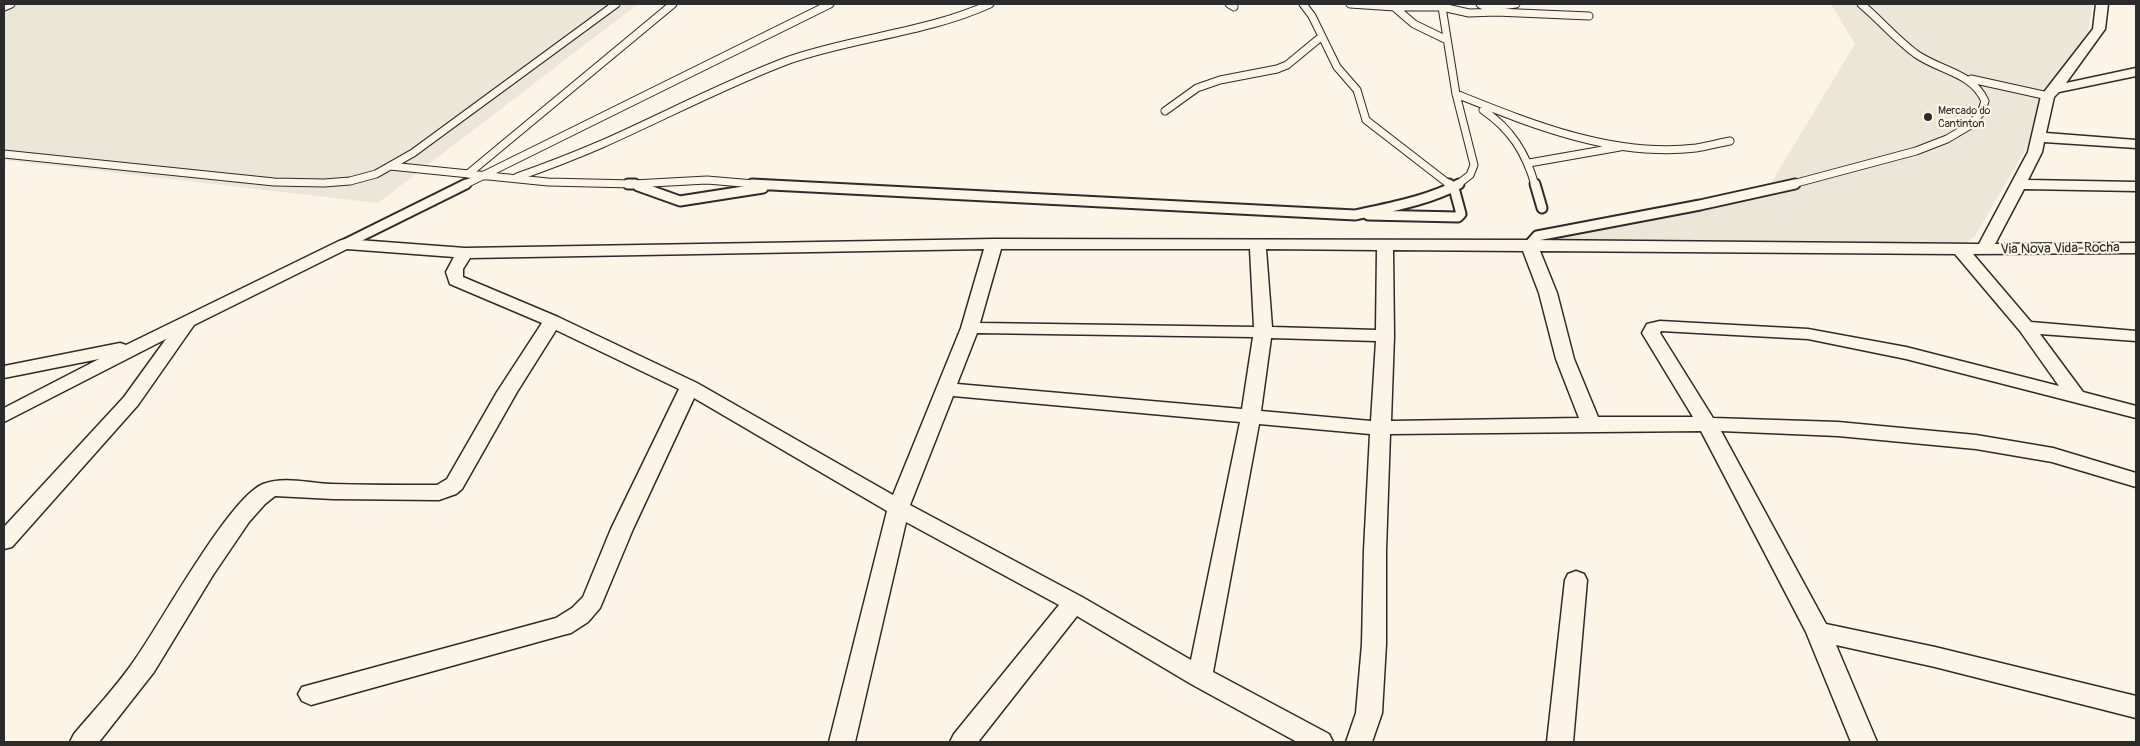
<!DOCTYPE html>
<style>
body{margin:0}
#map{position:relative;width:2140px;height:746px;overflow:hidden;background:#fcf5e5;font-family:Pangolin,sans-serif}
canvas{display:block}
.frame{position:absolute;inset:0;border:5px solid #2b2b2b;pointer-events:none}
</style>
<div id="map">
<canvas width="2140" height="746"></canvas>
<div class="frame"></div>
</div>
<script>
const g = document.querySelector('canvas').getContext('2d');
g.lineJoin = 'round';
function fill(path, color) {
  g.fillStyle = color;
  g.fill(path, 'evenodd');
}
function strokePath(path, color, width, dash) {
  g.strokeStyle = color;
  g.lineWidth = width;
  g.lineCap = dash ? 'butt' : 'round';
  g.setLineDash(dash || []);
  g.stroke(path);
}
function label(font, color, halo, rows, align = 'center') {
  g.font = font + ' Pangolin,sans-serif';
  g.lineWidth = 4.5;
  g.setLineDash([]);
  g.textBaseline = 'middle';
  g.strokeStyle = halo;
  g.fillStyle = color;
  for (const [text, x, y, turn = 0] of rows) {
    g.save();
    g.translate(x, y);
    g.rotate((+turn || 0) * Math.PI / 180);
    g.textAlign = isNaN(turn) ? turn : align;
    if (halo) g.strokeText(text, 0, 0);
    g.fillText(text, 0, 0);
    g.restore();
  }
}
fill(new Path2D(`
 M4,4H638L378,203L4,160Z
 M1831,4H2093L2086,46L1975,236L1965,244L1550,247L1539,229L1768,188L1855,44Z`), '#ece6d7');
const serviceFar1 = new Path2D(`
 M1229,4L1234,7
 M1303,4L1312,16L1337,67L1357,90L1366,120L1450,185
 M1350,4L1395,7H1442L1469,13L1496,12
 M1439,4L1442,7L1456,94L1474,165L1470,175L1457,185
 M1480,4L1496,12L1589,16
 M1393,6L1414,24L1447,40
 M4,7L11,4
 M1492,7L1516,4
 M1971,79L2048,96
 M1456,94C1531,124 1614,158 1696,148C1708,146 1719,143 1730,141
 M1483,110C1511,129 1526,153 1535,185
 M1165,111L1197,88L1220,80L1277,69L1287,65L1321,37
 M4,154L274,182L324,183L350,181L376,174L413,153L616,4
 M1529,163L1620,147
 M390,166L548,182L633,184L707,180L766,185
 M468,174L673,4
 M517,177C546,167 574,156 602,144C665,116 725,84 789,60C855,37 926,33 990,4
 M464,185L830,4
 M1789,185L1916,151L1947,139L1969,126L1981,113L1985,101C1972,72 1940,71 1916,54C1896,39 1880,20 1861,4`);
const service = new Path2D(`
 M628,184H635
 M752,184L1355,215C1391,207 1427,201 1459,184
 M1535,184L1542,208
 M638,186L680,201L763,188
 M1368,215L1458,217L1461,214L1454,188L1449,184
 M345,244L466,184
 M1529,245L1537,236L1700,205L1795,184`);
const minor = new Path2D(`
 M2096,4H2108L2105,29L2066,83L2136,68V76L2059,92L2054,97L2046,133L2136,140V148L2044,142L2042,152L2028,180L2136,182V191L2024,189L1995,244L2136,243V253L1973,254L2031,322L2136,331V341L2040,334L2083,392L2136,406V418L1906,359L1808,339L1661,331L1660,333L1713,418L1838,422L1976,435L2053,448L2136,473V487L2052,462L1976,449L1838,436L1721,431L1826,624L1935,647L2136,696V718L1935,667L1836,645L1877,742H1851L1806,632L1701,431L1390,434L1386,550V644L1382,713L1372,742H1346L1356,713L1362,644L1364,550L1370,434L1259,424L1213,672L1329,734L1333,742H1297L1191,684L1077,616L978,742H950L954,734L1059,605L906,522L855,742H829L887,511L694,398L633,529L600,608L588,622L571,633L563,635L311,705L302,701L298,694L302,687L556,618L572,608L583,597L611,529L679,389L556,330L517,392L462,489L456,494L439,500L333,499L275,496L265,504L249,522L213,575L154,672L99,742H70L74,734C95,709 118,685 136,658C161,623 229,498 263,484C284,476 309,483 331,484C366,485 402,485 437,485L447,479L497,392L542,323L450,284L446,272L454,257L347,249L194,325L138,405L12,547L4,549V527L124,397L166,339L4,422V408L99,359L4,378V366L120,343L126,345L339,241L345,239L465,248L994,239L1529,240L1979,244L2028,152L2041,96L2093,29ZM984,249L961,328L893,495L697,383L558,317L463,277V269L470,258ZM1001,249H1250L1254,327L980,323ZM1266,249L1377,250L1376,330L1272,327ZM1393,250L1523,251L1539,293L1556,359L1579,418L1391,421L1394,336ZM1540,251L1955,254L2020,331L2059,386L1906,347L1808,329L1660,321L1647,324L1642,333L1693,417H1598L1574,359L1557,293ZM977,333L1253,337L1242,409L957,384ZM1271,338L1376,341L1371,421L1261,411ZM953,396L1240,422L1191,660L1082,597L910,505Z
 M1576,571L1584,574L1587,580L1573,742H1547L1565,580L1568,574Z`);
strokePath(serviceFar1, '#2b2b2b', 9);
strokePath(service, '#2b2b2b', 13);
strokePath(minor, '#2b2b2b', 3);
strokePath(serviceFar1, '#fcf5e5', 7);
strokePath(service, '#fcf5e5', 9);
fill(minor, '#fcf5e5');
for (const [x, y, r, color] of [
 [1928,117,5,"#2b2b2b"]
]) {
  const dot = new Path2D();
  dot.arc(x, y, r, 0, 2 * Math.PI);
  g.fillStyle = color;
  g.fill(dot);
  strokePath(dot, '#fcf5e5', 2);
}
label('11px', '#2b2b2b', '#fcf5e5', [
 ["Mercado do",1938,111],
 ["Cantinton",1938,124]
], 'left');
label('14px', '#2b2b2b', '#fcf5e5', [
 ["Via Nova Vida-Rocha",2060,249,-1]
]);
</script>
